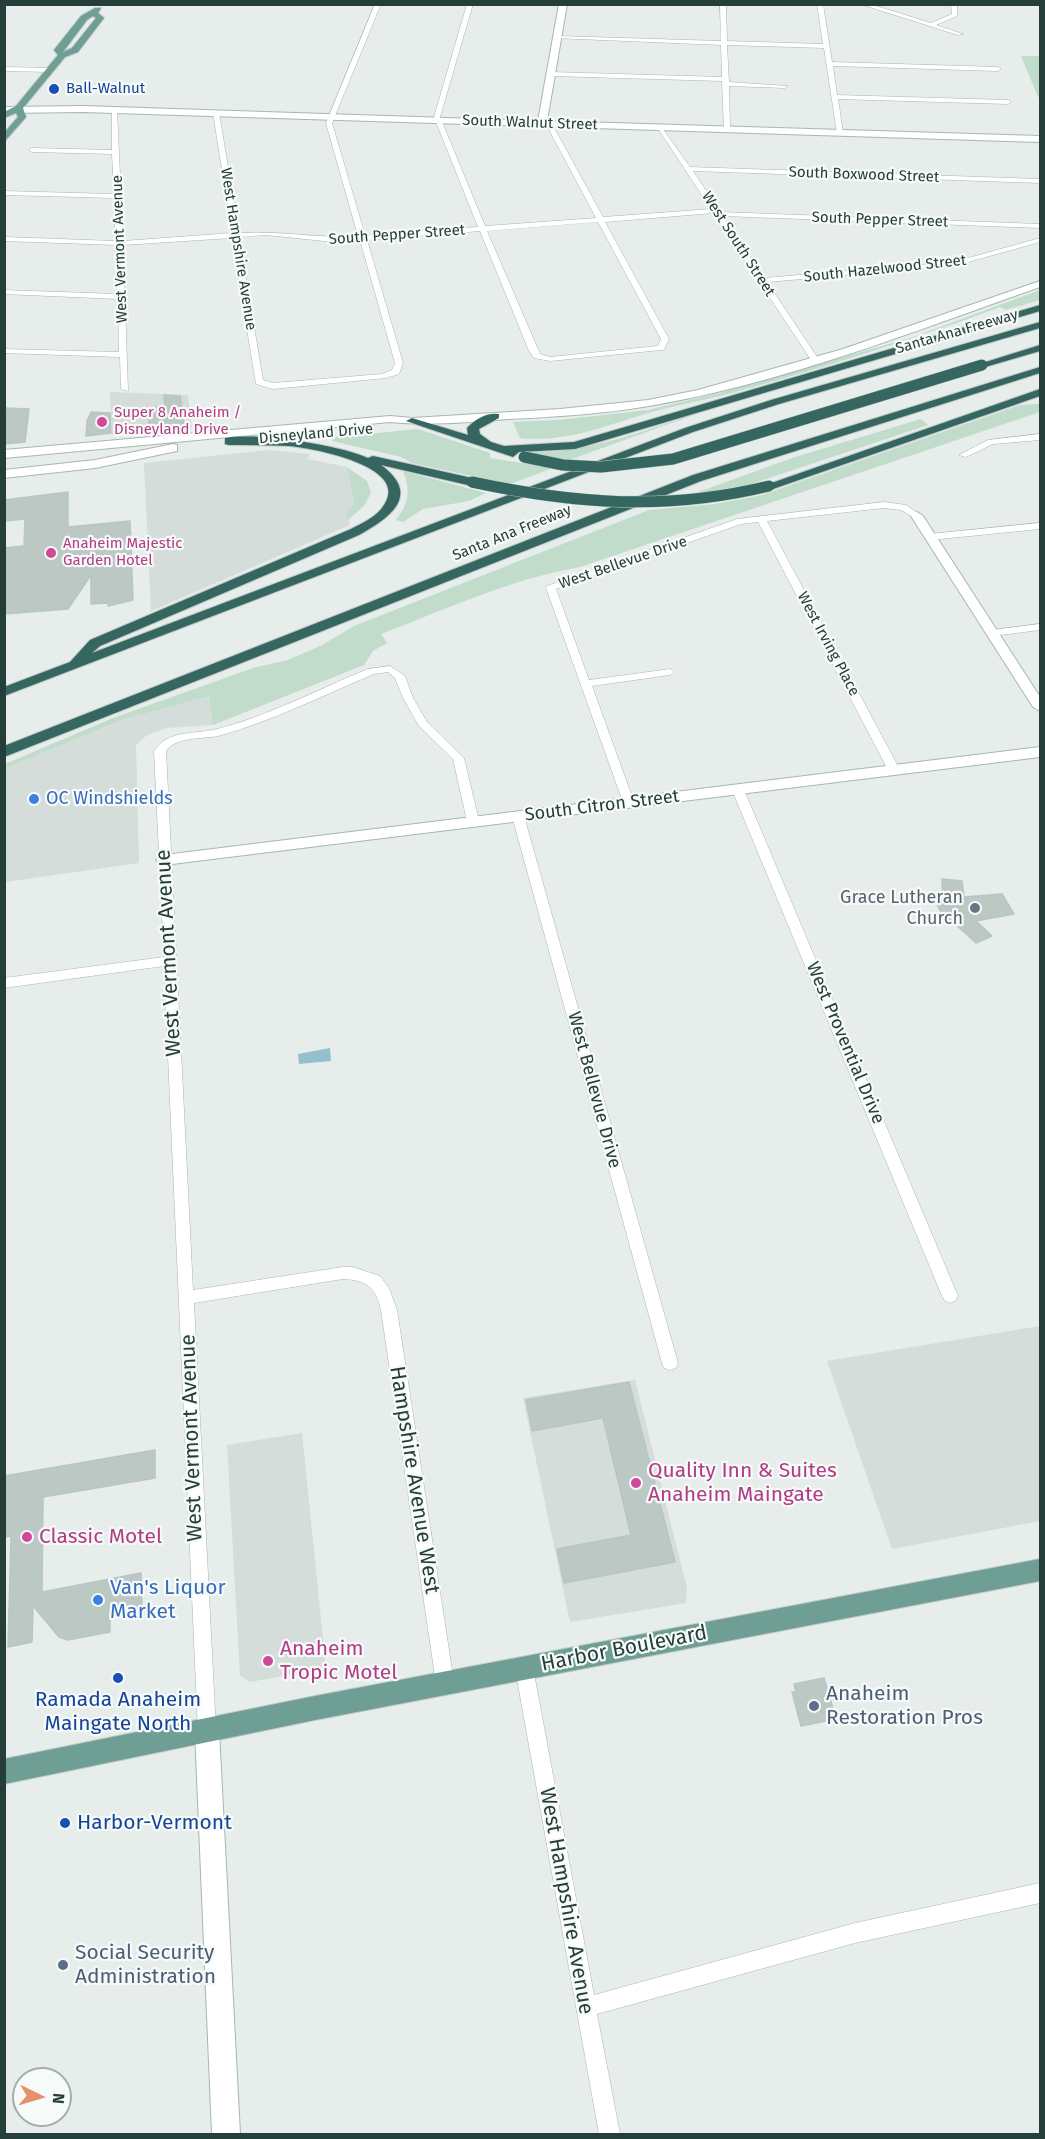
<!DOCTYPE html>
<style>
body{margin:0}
#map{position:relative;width:1045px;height:2139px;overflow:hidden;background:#e6edea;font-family:"Fira Sans",sans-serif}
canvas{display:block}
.frame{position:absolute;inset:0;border:6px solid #263e39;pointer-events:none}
.north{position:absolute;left:12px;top:2067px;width:60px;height:60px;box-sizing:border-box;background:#f6faf8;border:2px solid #a3afac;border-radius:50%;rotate:95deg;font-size:16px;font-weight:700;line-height:24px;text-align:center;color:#263e39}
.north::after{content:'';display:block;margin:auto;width:21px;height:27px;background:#e5926c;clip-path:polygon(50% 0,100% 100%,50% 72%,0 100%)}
</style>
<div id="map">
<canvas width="1045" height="2139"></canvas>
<div class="frame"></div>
<div class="north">N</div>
</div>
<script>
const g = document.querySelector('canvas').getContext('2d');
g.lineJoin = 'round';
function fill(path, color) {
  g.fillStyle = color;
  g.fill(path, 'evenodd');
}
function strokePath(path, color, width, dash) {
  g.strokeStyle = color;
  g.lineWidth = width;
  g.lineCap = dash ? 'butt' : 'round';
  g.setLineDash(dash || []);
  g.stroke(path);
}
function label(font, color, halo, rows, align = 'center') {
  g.font = font + ' "Fira Sans",sans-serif';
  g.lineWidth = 4.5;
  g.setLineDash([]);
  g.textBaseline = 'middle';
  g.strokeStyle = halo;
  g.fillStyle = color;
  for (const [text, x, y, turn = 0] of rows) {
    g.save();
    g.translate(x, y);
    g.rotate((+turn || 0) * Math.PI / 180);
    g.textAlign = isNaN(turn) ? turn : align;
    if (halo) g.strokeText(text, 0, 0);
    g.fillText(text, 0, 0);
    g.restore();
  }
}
fill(new Path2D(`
 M110,392L188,395L192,428L112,435Z
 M269,450L310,454L307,459L347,467L354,503L346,512L350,525L151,611L144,463Z
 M209,696L213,725L166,728L147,735L136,745L139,863L5,882L4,768L122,720Z
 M1040,1326V1521L892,1549L827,1361Z
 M635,1380L687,1588L686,1603L570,1622L523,1398Z
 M302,1433L326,1668L250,1682L240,1675L227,1445Z`), '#d4ddd9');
fill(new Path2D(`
 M1021,56H1040V97H1038Z
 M1040,290V300L1006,310L1000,307C912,340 822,368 732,393C705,400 678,405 652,412C606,425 568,443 520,438L513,422L559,420L648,410L719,393L913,337Z
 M1040,404V412L580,567C511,579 446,609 381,634L387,643L373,651L364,665L213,725L209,696L122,720L5,768V764L113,718L253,668L288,660L322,645L354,626L649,510L715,504L762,495L1020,405Z
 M705,411L569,460L528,454L530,452C590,453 648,429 705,411Z
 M921,419L928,425L748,485L690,495L795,457Z
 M418,429L490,453V458L553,468L510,484L412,463L401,457L332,441L336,437Z
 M347,467L367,481L371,493L364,506L348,520L346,512L354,503Z
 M403,471L486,493L469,501L423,509L403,522L396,520C409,503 411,491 403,471Z`), '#c1dcca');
fill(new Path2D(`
 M330,1048L331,1061L299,1064L298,1054Z`), '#94bfcc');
const building = new Path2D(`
 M164,395L180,396L184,425L149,429L148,408L165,406Z
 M4,408L29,409L25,442L4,444Z
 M91,412L110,413L111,433L86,436L87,421Z
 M68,492V527L130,521L133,600L108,606V603L91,604V575L68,609L4,614V548L24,546L25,519L4,521V500Z
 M942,879L962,881L964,897L1002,894L1014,914L976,921L992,936L976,943L954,923H947L936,903L943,901Z
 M629,1382L675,1562L564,1583L557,1549L631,1535L603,1418L532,1431L526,1400Z
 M155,1450V1478L43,1497L42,1592L141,1573L142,1610L110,1616V1632L68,1640L59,1637L33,1606L32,1642L8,1647L11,1536L4,1537V1476Z
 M824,1678L836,1719L801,1726L792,1692H796L794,1684Z`);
fill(building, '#bbc8c3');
strokePath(building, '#b8c6c2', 1.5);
const street = new Path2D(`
 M375,4H381L332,123L365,235L478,227L434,117L467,4H473L440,117L485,226L596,218L546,124L549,122L552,124L603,217L711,209L657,127L660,125L690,167L1040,179V183L693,171L720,212L1040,224V228L723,216L764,278L954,262L1040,238V242L954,266L767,282L819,360L815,362L811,360L714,213L605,222L669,339L664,350H661L550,361L534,358L529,351L480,231L367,240L403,363L399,374L386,378L273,389L256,384L232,238L123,245L128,391L121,389L120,357L4,353V349L119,352L118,299L4,294V290L117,294L116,245L4,241V237L115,241L114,198L4,195V191L114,194L112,154L32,152L29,150L32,148L112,150V109L117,110L123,241L232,233L213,113L216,111L219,113L239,233C279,230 318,239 358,236L326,123ZM598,222L661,339L658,346L550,357L540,354L487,231ZM266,235L334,242L360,240L395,363L392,370L382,374L273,383L263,380L239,237Z
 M720,4H726L727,41L823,44L817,4H823L832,62L998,67L1001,69L998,71L833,66L837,95L1008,100L1011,102L1008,104L838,99L843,133L840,135L837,133L824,48L727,45L729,82L788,86L785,88L729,86L730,129L727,131L724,129L722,81L551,76L548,74L551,72L722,77L721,45L554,38L557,36L721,41Z
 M870,4L931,23L952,14L951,4H957V16L936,25L963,34L958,35L860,4Z
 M4,67L50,68L53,70L50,72L4,71Z
 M1040,434V440L993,444L966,457L959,455L988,440Z
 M884,502L906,505L922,516L917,519L901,510L884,508L767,521L900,770L894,774L888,770L758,522L741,524L556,589L589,680L670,669L675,672L670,675L592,686L634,802L632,805H624L546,588L547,586L737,519Z
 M1040,523V529L930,540L925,537L930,534Z
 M1040,624V630L992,636L987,633L992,630Z
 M390,666L405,676L413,698L427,722L464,758L479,821L477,824H469L467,821L453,759L419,726L403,698L395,678L388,672L374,674C324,695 274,720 222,735C205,740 177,735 166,751L193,1290L343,1267H353L380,1276L389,1288L397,1310L454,1683L451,1689L445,1692L439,1689L436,1683L381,1310C376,1287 366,1280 343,1279L194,1303L216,1731L214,1738L207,1740L200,1738L198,1731L164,966L4,988V978L164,957L154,751C169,729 194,735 217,729C266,717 321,688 368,669Z
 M738,786L744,790L958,1296L955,1301L950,1303L945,1301L942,1296L732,790Z
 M518,812L524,816L678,1363L676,1368L670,1370L664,1368L662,1363L512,816Z
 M524,1659L530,1662L533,1668L594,1995L855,1923L1040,1883V1903L855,1943L597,2014L620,2134H599L515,1668L518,1662Z`);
const secondary = new Path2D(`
 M559,4H567L547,121L1040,136V142L83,112L4,113V107L83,106L538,121Z
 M1040,281V287C912,332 784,383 649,406C602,414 555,417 508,419C469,422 429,426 390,422L4,458V450L390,416L412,418L560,409L648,400L698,390L843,349Z
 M173,444L177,445V451L95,468L4,478V470L95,460Z
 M917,512L923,516L1040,697V711L1033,707L911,516Z
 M1040,747V757L164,865L156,860L164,855Z
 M207,1719L216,1722L219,1731L240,2134H212L195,1731L198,1722Z`);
const primary = new Path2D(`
 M95,8H101L98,13L104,18L78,52L65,57L23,108L26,117L4,142V133L18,117L16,113L4,118V112L16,106L58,55L54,50L81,16ZM93,16L96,18L72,48L63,52L87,20Z
 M1040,1559V1581L315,1720L4,1784V1759L315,1696Z`);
const highway = new Path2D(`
 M1040,305V311L575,449L519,452L513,457L406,421L412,418L468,435L467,428C475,419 487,412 499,414V418L479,429L480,434L491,442L504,446L574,442Z
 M1040,322V328L779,404L693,432L4,696V687L70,662L90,640L351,529C362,523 377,517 384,505C411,466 312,448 289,446C269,445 249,445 229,445L225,444V438C256,432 339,445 368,458L373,456L472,478L478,482L472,486L381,465C422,495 390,518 359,535L100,646L92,653L685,428L771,400Z
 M1040,345V351L982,368L976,365Z
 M1040,367V373L701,481L4,757V746L693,475Z
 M1040,389V396L773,489L763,486Z`);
strokePath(street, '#a9b5b1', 1);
strokePath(secondary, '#a5b8b3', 2);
strokePath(primary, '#c2c9c8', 2);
strokePath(highway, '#c2c9c8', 2);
fill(street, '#fff');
fill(secondary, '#fff');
fill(primary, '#6f9e95');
fill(highway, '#356760');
const highwayBridge = new Path2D(`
 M524,457L563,465L601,467L673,459L982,365
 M472,482C575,504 666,511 769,486`);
strokePath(highwayBridge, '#c2c9c8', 12, []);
strokePath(highwayBridge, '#356760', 11);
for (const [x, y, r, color] of [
 [54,89,6,"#1a4fb4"],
 [102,422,6,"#d1479c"],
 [51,553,6,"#d1479c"],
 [34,799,6,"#3f7fe0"],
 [975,908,6,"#6b7280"],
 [636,1483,6,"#d1479c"],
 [27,1537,6,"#d1479c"],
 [98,1600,6,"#3f7fe0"],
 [268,1661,6,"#d1479c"],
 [118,1678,6,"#1a4fb4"],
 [814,1706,6,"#5c6f8a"],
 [65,1823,6,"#1a4fb4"],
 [63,1965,6,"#5c6f8a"]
]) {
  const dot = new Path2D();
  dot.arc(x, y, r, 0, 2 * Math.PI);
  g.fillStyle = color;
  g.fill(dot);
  strokePath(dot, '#f6faf8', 2);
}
label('15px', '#164399', '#f6faf8', [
 ["Ball-Walnut",66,89]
], 'left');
label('15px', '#263e39', '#f6faf8', [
 ["South Walnut Street",530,123,2],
 ["South Boxwood Street",864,175,2],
 ["South Pepper Street",880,220,2],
 ["South Pepper Street",397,235,-4],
 ["West South Street",738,244,57],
 ["West Vermont Avenue",120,249,-92],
 ["West Hampshire Avenue",238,249,81],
 ["South Hazelwood Street",885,269,-6],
 ["Santa Ana Freeway",957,332,-16],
 ["Disneyland Drive",316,434,-5],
 ["Santa Ana Freeway",512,533,-22],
 ["West Bellevue Drive",623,563,-19],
 ["West Irving Place",828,644,62]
]);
label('15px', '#b23c85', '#f6faf8', [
 ["Super 8 Anaheim /",114,413],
 ["Disneyland Drive",114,430],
 ["Anaheim Majestic",63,544],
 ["Garden Hotel",63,561]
], 'left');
label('18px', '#366cbe', '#f6faf8', [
 ["OC Windshields",46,799]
], 'left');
label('18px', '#263e39', '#f6faf8', [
 ["South Citron Street",602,806,-7],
 ["West Provential Drive",845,1043,67],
 ["West Bellevue Drive",594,1090,75]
]);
label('18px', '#5b616d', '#f6faf8', [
 ["Grace Lutheran",963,898],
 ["Church",963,919]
], 'right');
label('21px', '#263e39', '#f6faf8', [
 ["West Vermont Avenue",169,953,-93],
 ["West Vermont Avenue",192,1438,-92],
 ["Hampshire Avenue West",414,1480,81],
 ["Harbor Boulevard",624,1649,-11],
 ["West Hampshire Avenue",566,1901,80]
]);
label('21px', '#b23c85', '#f6faf8', [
 ["Quality Inn & Suites",648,1471],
 ["Anaheim Maingate",648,1495],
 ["Classic Motel",39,1537],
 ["Anaheim",280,1649],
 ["Tropic Motel",280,1673]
], 'left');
label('21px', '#366cbe', '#f6faf8', [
 ["Van's Liquor",110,1588],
 ["Market",110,1612]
], 'left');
label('21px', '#4e5e75', '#f6faf8', [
 ["Anaheim",826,1694],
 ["Restoration Pros",826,1718],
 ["Social Security",75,1953],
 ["Administration",75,1977]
], 'left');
label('21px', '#164399', '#f6faf8', [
 ["Ramada Anaheim",118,1700],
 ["Maingate North",118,1724],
 ["Harbor-Vermont",77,1823,"left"]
]);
</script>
